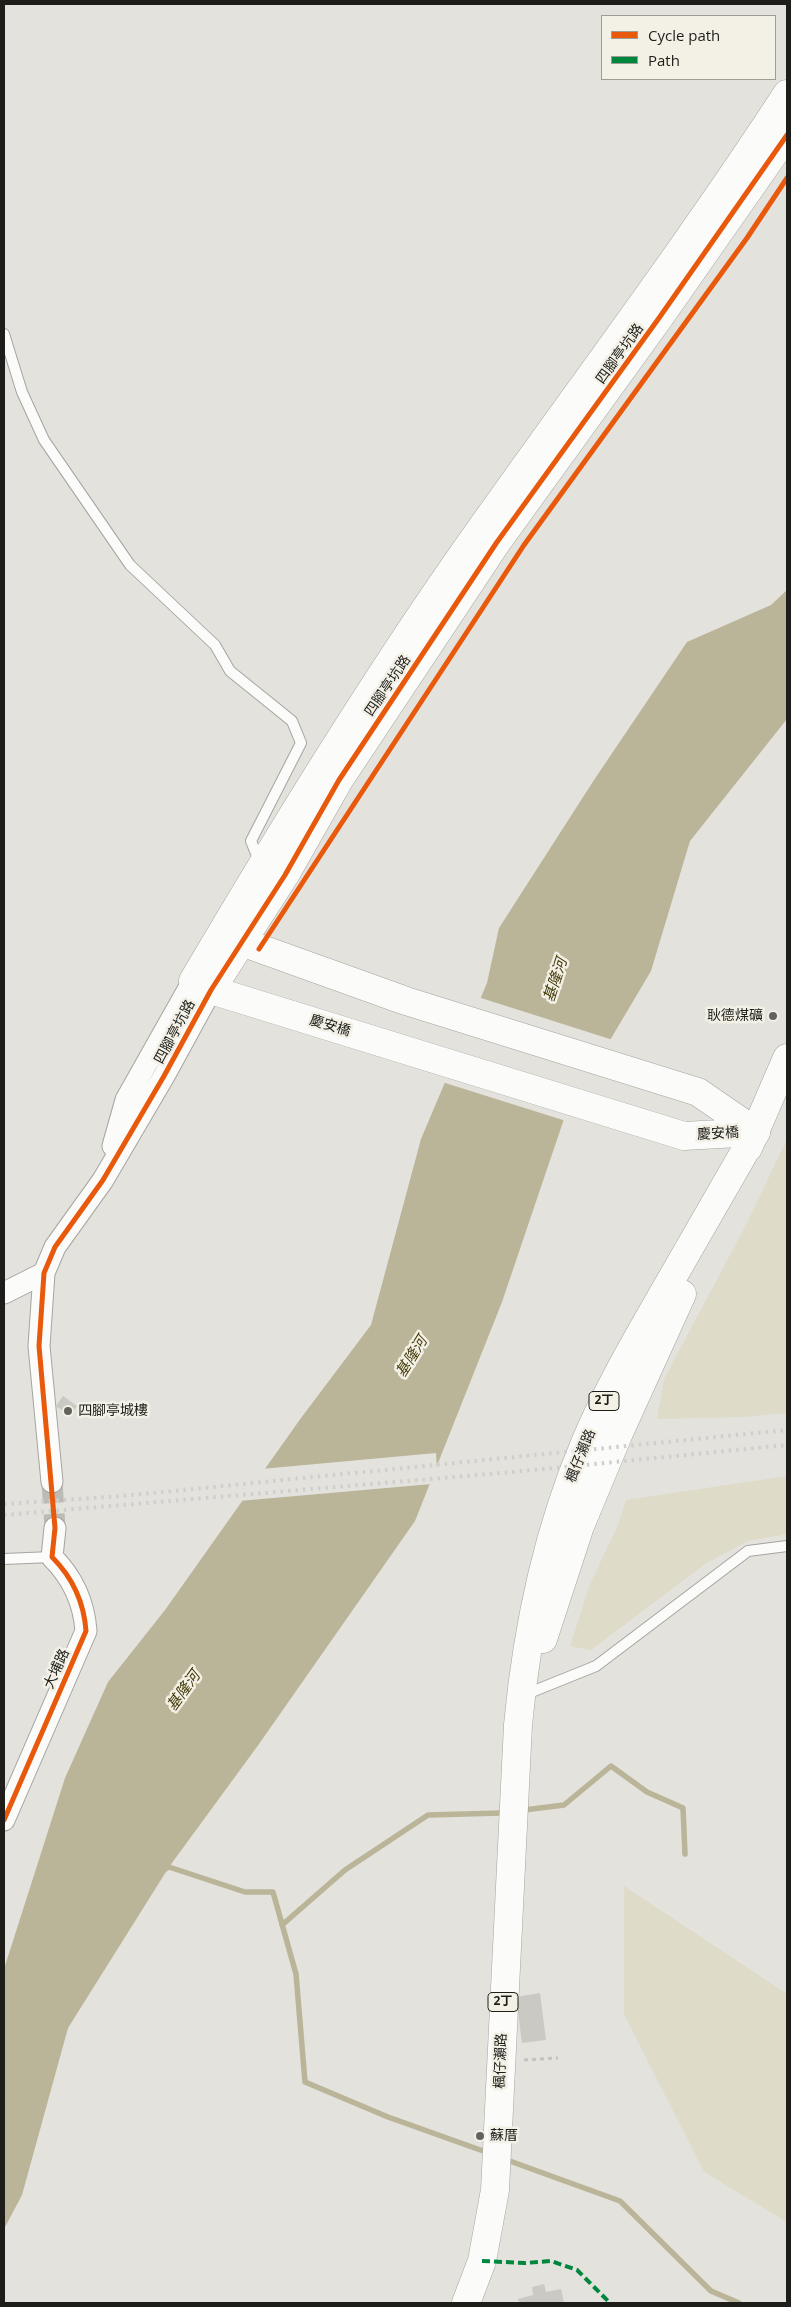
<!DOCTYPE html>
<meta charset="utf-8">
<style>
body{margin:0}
#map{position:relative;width:791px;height:2307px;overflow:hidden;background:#e3e2dc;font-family:"Open Sans",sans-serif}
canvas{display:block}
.frame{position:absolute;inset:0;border:5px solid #1e1d19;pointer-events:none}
.legend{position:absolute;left:601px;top:15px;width:175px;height:65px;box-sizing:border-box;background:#f3f1e6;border:1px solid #9e9c94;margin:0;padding:6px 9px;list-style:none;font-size:15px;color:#1e1d19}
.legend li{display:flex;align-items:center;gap:10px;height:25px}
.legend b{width:25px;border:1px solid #9e9c94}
</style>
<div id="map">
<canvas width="791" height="2307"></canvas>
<div class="frame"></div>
<ul class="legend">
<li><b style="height:6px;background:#e8590c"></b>Cycle path</li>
<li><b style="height:6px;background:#00873e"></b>Path</li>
</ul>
</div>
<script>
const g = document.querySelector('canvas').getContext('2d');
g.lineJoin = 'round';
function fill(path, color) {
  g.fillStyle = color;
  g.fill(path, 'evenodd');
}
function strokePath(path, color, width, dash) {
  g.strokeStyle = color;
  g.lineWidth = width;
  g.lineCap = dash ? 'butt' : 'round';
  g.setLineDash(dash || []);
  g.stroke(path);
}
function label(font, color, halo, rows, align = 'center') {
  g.font = font + ' "Open Sans","Noto Sans TC",sans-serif';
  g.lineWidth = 5;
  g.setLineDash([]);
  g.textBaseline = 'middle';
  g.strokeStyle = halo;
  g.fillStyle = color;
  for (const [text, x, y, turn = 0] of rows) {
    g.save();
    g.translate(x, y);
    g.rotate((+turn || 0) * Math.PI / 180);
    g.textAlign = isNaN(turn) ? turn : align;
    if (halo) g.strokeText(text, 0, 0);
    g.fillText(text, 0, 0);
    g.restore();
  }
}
fill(new Path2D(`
 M787,1139V1413L743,1417L657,1419L664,1379L747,1223Z
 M787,1476V1534L748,1541L705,1564L591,1650L570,1646L590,1584L618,1525L626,1500Z
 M624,1886L787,1994V2222L704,2172L624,2014Z`), '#dfdbc9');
fill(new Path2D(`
 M787,590V719L690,841L651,971L565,1116L502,1302L415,1521L259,1744L169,1867L68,2028L22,2195L4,2229V1969L65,1778L108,1682L165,1610L301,1418L371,1325L421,1139L487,983L499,928L594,780L687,642L771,605Z`), '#bab498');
fill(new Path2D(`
 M478,997L613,1040L566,1121L442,1082Z
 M436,1453L437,1471L432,1484L239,1501L261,1469Z`), '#e3e2dc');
strokePath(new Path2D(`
 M524,1810L564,1805L611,1766L647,1792L683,1808L685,1854
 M164,1870L169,1867L245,1892H273L296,1974L305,2082L388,2117L486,2152
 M282,1925L345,1870L428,1815L502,1813
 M507,2160L620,2201L711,2291L739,2303`), '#bab498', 5.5);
fill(new Path2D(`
 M63,1396L77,1406L70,1416L56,1406Z
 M540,1993L546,2040L522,2043L516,1997Z
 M544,2284L546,2292L561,2289L564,2303H519L518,2299L533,2295L532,2287Z`), '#cac9c4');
strokePath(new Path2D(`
 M52,1482L55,1528`), '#bcbbb5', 21, [21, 11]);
const lane = new Path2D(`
 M4,334L22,392L44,440L130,565L215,645L230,671L292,721L301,743L251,841L260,863
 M4,1559L52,1557
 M524,1695L596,1666L748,1551L787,1546`);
const street = new Path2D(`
 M113,1146L126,1100L193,981
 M4,1293L44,1273
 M52,1482L39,1346L44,1273L55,1247L103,1180L164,1076L211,990
 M4,1820L86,1631C84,1603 72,1577 52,1557L55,1528`);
const secondary = new Path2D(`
 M225,936L406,1001L698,1092L756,1132
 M211,990L285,875L339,780L497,542L659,318L787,135
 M756,1132L684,1136L211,990L193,981C276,840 362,699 456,564C566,407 682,255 787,94`);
const primary = new Path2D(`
 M748,1148L787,1058
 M543,1639L580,1526L618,1435L682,1294
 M466,2303L482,2261L495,2190L518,1725C527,1628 547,1533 585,1443C606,1393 633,1346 660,1299C692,1243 724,1188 756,1132`);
strokePath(lane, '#a5a4a0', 12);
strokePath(street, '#a5a4a0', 23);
strokePath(secondary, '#a5a4a0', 29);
strokePath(primary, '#a5a4a0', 29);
strokePath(new Path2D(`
 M524,2060L558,2058`), '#c2c2bf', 3, [4, 4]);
strokePath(lane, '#fbfbfa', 10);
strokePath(street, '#fbfbfa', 21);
strokePath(secondary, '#fbfbfa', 28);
strokePath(primary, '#fbfbfa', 28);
strokePath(new Path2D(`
 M4,1504L122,1496L787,1430
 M4,1515L513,1472L787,1445`), '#cfcfce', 4, [2.5, 5]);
strokePath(new Path2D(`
 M482,2261L525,2263L551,2261L577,2270L610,2303`), '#00873e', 4, [8, 4]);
strokePath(new Path2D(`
 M259,949L524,545L747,238L787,178
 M4,1820L86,1631C84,1603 72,1577 52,1557L55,1528L39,1346L44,1273L55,1247L103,1180L164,1076L211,990L285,875L339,780L497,542L659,318L787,135`), '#e8590c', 5);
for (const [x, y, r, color] of [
 [773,1016,5,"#63625d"],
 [68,1411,5,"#63625d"],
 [480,2136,5,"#63625d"]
]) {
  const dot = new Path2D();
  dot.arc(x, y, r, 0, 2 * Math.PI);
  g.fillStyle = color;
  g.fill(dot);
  strokePath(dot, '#f3f1e6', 2);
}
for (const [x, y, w] of [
 [604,1401,30],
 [503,2002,30]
]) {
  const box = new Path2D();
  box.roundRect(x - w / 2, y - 9.5, w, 19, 4);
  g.fillStyle = '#f3f1e6';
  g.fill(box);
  strokePath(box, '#1e1d19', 1);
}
label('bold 12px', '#1e1d19', null, [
 ["2丁",604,1401],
 ["2丁",503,2002]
]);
label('14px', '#1e1d19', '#f3f1e6', [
 ["四腳亭坑路",620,354,-54],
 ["四腳亭坑路",388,686,-56],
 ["慶安橋",330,1026,17],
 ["四腳亭坑路",175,1032,-62],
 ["慶安橋",718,1134,-3],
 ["楓仔瀨路",581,1456,-68],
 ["大埔路",57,1669,-66],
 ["楓仔瀨路",501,2061,-88]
]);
label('14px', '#1e1d19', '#f3f1e6', [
 ["耿德煤礦",763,1016,"right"],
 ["四腳亭城樓",78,1411],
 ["蘇厝",490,2136]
], 'left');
label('italic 15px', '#453c0b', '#f3f1e6', [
 ["基隆河",556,980,-72],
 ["基隆河",412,1357,-58],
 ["基隆河",184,1691,-54]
]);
</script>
